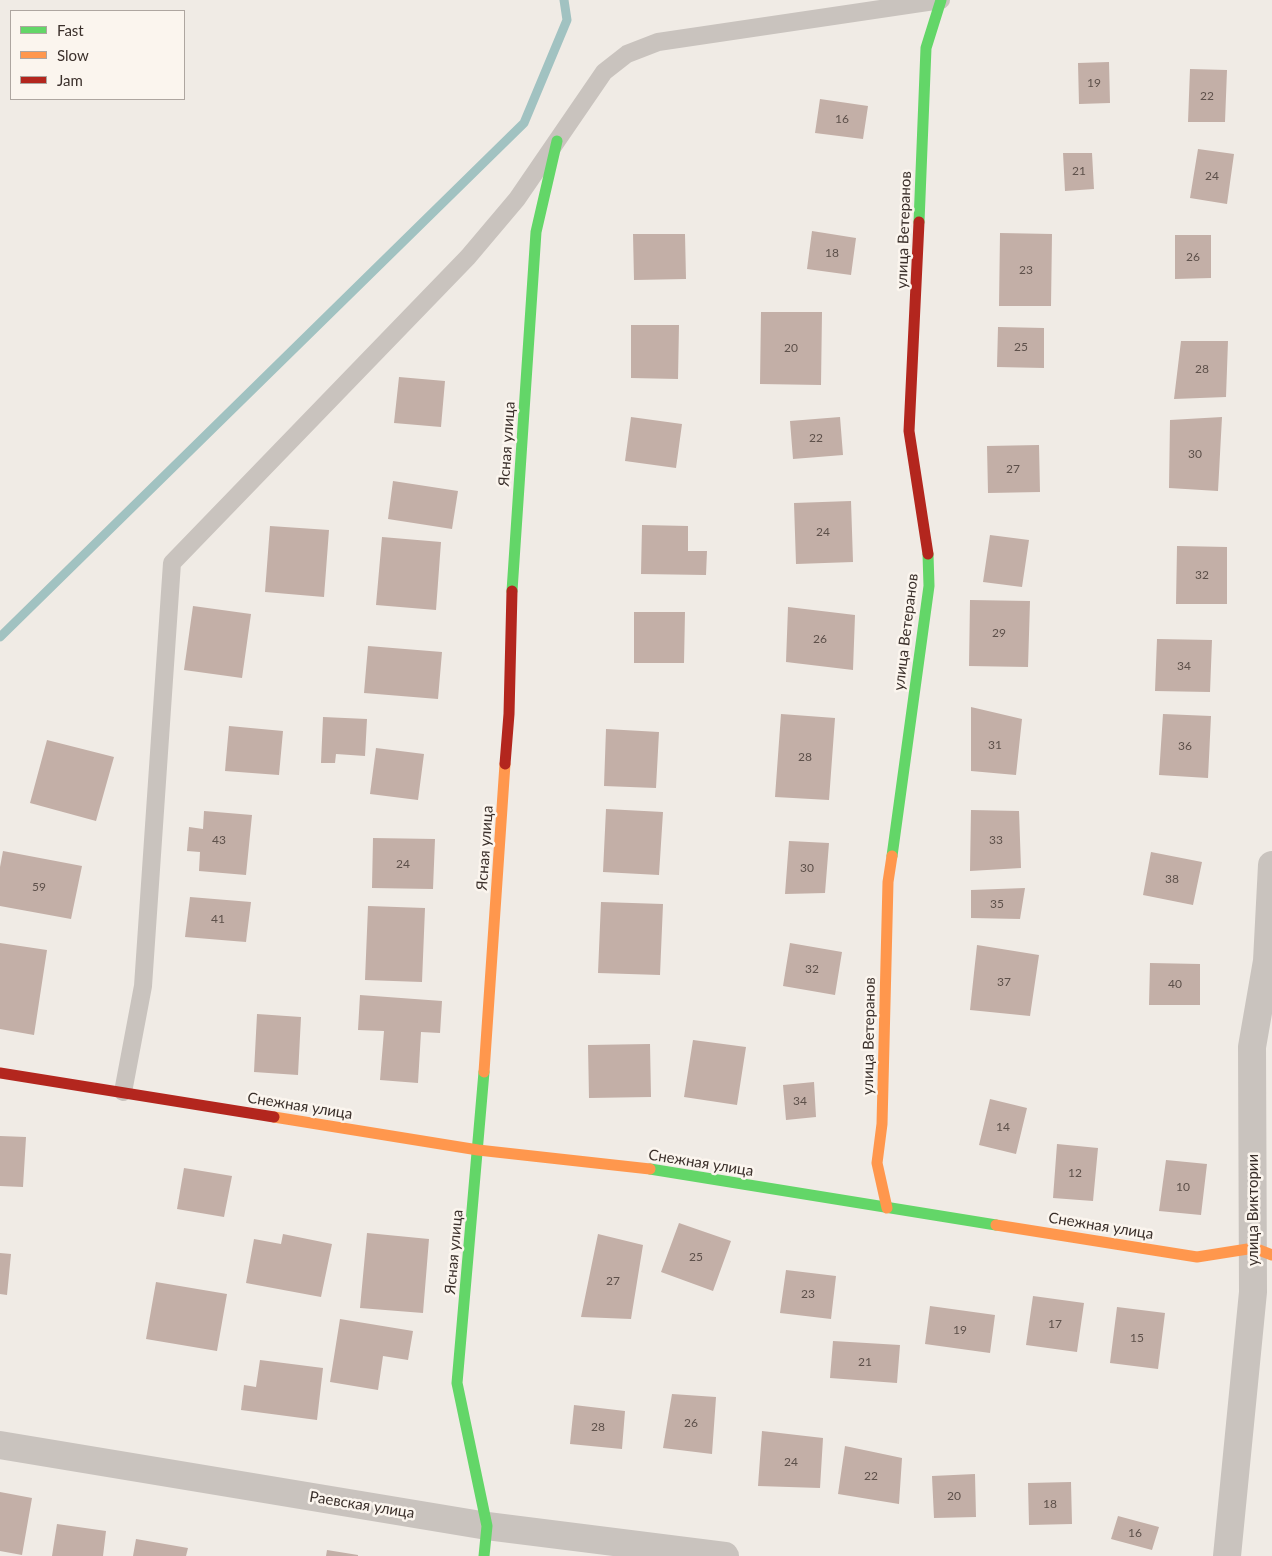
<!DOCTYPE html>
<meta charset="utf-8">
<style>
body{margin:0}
#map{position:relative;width:1272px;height:1556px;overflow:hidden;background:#f0ebe5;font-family:Lato,sans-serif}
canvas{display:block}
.legend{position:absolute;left:10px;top:10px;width:175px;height:90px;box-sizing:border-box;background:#fbf5ee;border:1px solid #aea6a0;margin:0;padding:6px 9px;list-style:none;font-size:15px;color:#3b302b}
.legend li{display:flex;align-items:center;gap:10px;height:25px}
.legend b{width:25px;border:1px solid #aea6a0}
</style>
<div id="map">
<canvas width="1272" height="1556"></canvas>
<ul class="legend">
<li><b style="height:6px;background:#63d668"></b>Fast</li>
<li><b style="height:6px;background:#ff974d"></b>Slow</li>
<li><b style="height:6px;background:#b3261e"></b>Jam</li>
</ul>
</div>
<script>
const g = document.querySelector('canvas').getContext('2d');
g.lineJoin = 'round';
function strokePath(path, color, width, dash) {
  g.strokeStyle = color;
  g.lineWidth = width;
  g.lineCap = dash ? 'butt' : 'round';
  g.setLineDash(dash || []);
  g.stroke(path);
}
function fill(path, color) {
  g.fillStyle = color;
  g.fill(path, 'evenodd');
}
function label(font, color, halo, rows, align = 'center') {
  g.font = font + ' Lato,sans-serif';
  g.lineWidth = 5;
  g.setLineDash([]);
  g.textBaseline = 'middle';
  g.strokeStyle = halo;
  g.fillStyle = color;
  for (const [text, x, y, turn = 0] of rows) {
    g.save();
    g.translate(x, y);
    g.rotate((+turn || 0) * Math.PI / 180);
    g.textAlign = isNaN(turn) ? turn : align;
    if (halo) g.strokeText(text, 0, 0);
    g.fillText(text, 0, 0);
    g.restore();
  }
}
strokePath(new Path2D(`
 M0,637L524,123L567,20L564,0`), '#a1c2c1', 9);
fill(new Path2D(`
 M1109,62L1110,103L1079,104L1078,63Z
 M1190,69L1227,70L1225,122H1188Z
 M820,99L868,106L863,139L815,133Z
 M1198,149L1234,154L1227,204L1190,198Z
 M1063,153H1092L1094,189L1065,191Z
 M812,231L856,238L851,275L807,269Z
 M1000,233L1052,234L1051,306H999Z
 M633,234H685L686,279L634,280Z
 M1175,235H1211V278L1175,279Z
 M761,312H822L821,385L760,384Z
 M631,325H679L678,379L631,378Z
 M998,327L1044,328V368L997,367Z
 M1181,341H1228L1226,397L1174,399Z
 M399,377L445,381L441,427L394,423Z
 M631,417L682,424L676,468L625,461Z
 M840,417L843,455L793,459L790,421Z
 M1222,417L1218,491L1169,488L1170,420Z
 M1039,445L1040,492L988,493L987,446Z
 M393,481L458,491L452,529L388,519Z
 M851,501L853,562L796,564L794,503Z
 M642,525L688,526V551H707L706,575L641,574Z
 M270,526L329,530L324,597L265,592Z
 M990,535L1029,540L1022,587L983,582Z
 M382,537L441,542L436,610L376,605Z
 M1177,546L1227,547V604H1176Z
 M970,600L1030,601L1028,667L969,666Z
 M193,606L251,614L242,678L184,670Z
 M788,607L855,615L853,670L786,662Z
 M634,612H685L684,663H634Z
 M1157,639L1212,640L1210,692L1155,691Z
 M368,646L442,652L438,699L364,693Z
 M971,707L1022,719L1016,775L971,771Z
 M781,714L835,718L829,800L775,797Z
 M1163,714L1211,716L1208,778L1159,775Z
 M323,717L367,719L365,756L336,754L335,763H321Z
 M229,726L283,731L279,775L225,771Z
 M606,729L659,732L656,788L604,786Z
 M47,740L114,757L96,821L30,803Z
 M376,748L424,754L418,800L370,794Z
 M606,809L663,812L659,875L603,872Z
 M971,810L1019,811L1021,868L970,871Z
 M204,811L252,815L246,875L199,871L200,852L187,851L189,827L203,829Z
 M373,838L435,839L433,889L372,888Z
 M789,841L829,843L825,893L785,894Z
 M3,851L82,866L71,919L0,906V867Z
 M1151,852L1202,862L1193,905L1143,895Z
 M1025,888L1020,919L971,918V890Z
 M190,897L251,902L246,942L185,937Z
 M601,902L663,904L660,975L598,973Z
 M368,906L425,908L422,982L365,980Z
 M0,943L47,950L34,1035L0,1029Z
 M790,943L842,952L835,995L783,986Z
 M977,945L1039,955L1030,1016L970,1010Z
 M1150,963L1200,964V1005H1149Z
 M360,995L442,1001L440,1033L421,1032L418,1083L380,1080L384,1031L358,1030Z
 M257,1014L301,1017L298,1075L254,1072Z
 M693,1040L746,1047L737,1105L684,1097Z
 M650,1044L651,1097L589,1098L588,1045Z
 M814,1082L816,1117L786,1120L783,1085Z
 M990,1099L1027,1108L1016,1154L979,1145Z
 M0,1136L26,1137L23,1187L0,1186Z
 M1057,1144L1098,1148L1093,1201L1053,1198Z
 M1166,1160L1207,1164L1201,1215L1159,1211Z
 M184,1168L232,1176L224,1217L177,1209Z
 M679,1223L731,1241L713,1291L661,1272Z
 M367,1233L429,1239L423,1313L360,1308Z
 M283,1234L332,1244L321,1297L246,1283L254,1239L281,1244Z
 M598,1234L643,1245L631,1319L581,1317Z
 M0,1253L11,1254L7,1295L0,1294Z
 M786,1270L836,1276L831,1319L780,1313Z
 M156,1282L227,1294L217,1351L146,1339Z
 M1033,1296L1084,1303L1077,1352L1026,1345Z
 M930,1306L995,1315L990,1353L925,1344Z
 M1117,1307L1165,1313L1158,1369L1110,1363Z
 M340,1319L413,1331L408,1360L383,1356L378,1390L330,1382Z
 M833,1341L900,1345L897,1383L830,1378Z
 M260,1360L323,1368L317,1420L241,1410L244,1385L256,1387Z
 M672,1394L716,1397L712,1454L663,1448Z
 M574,1405L625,1411L622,1449L570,1444Z
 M762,1431L823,1438L820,1488L758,1486Z
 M845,1446L902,1458L899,1504L838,1494Z
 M975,1474L976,1517L934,1518L932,1476Z
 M1071,1482L1072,1524L1029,1525L1028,1483Z
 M0,1492L32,1498L22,1555L0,1551Z
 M1118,1516L1159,1527L1152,1550L1111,1539Z
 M57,1524L106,1531L103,1556H52Z
 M136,1539L188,1548L186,1556H133Z
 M327,1550L358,1555V1556H326Z`), '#c3afa7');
strokePath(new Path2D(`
 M123,1092L143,986L172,563L468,257L517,199L604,72L627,54L658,42L941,0`), '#c9c3be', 18);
strokePath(new Path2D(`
 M0,1445L487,1526L725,1556
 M1227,1556L1253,1292L1252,1047L1267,961L1272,865`), '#c9c3be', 28);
strokePath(new Path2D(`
 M919,222L926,48L941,0
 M512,591L536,232L557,141
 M892,856L929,586L928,554
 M484,1072L457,1383L487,1526L484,1556
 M650,1169L996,1225`), '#63d668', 11);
strokePath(new Path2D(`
 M484,1072L505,764
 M274,1117L478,1150L650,1169
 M887,1208L877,1163L882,1124L888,882L892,856
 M996,1225L1197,1257L1254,1248L1272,1255`), '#ff974d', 11);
strokePath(new Path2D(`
 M919,222L909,431L928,554
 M505,764L509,714L512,591
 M0,1073L274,1117`), '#b3261e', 11);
label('12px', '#5d504a', null, [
 ["19",1094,83],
 ["22",1207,96],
 ["16",842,119],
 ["21",1079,171],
 ["24",1212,176],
 ["18",832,253],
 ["26",1193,257],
 ["23",1026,270],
 ["25",1021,347],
 ["20",791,348],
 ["28",1202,369],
 ["22",816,438],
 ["30",1195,454],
 ["27",1013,469],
 ["24",823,532],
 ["32",1202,575],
 ["29",999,633],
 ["26",820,639],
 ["34",1184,666],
 ["31",995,745],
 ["36",1185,746],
 ["28",805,757],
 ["43",219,840],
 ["33",996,840],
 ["24",403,864],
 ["30",807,868],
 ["38",1172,879],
 ["59",39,887],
 ["35",997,904],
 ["41",218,919],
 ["32",812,969],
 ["37",1004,982],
 ["40",1175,984],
 ["34",800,1101],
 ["14",1003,1127],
 ["12",1075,1173],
 ["10",1183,1187],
 ["25",696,1257],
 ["27",613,1281],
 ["23",808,1294],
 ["17",1055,1324],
 ["19",960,1330],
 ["15",1137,1338],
 ["21",865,1362],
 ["26",691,1423],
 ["28",598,1427],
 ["24",791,1462],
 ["22",871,1476],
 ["20",954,1496],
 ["18",1050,1504],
 ["16",1135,1533]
]);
label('15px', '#3b302b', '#fbf5ee', [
 ["улица Ветеранов",904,230,-88],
 ["Ясная улица",507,444,-86],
 ["улица Ветеранов",906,632,-83],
 ["Ясная улица",485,848,-86],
 ["улица Ветеранов",869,1036,-89],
 ["Снежная улица",300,1106,9],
 ["Снежная улица",701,1163,9],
 ["улица Виктории",1253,1210,-90],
 ["Снежная улица",1101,1226,9],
 ["Ясная улица",454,1252,-85],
 ["Раевская улица",362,1505,9]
]);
</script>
